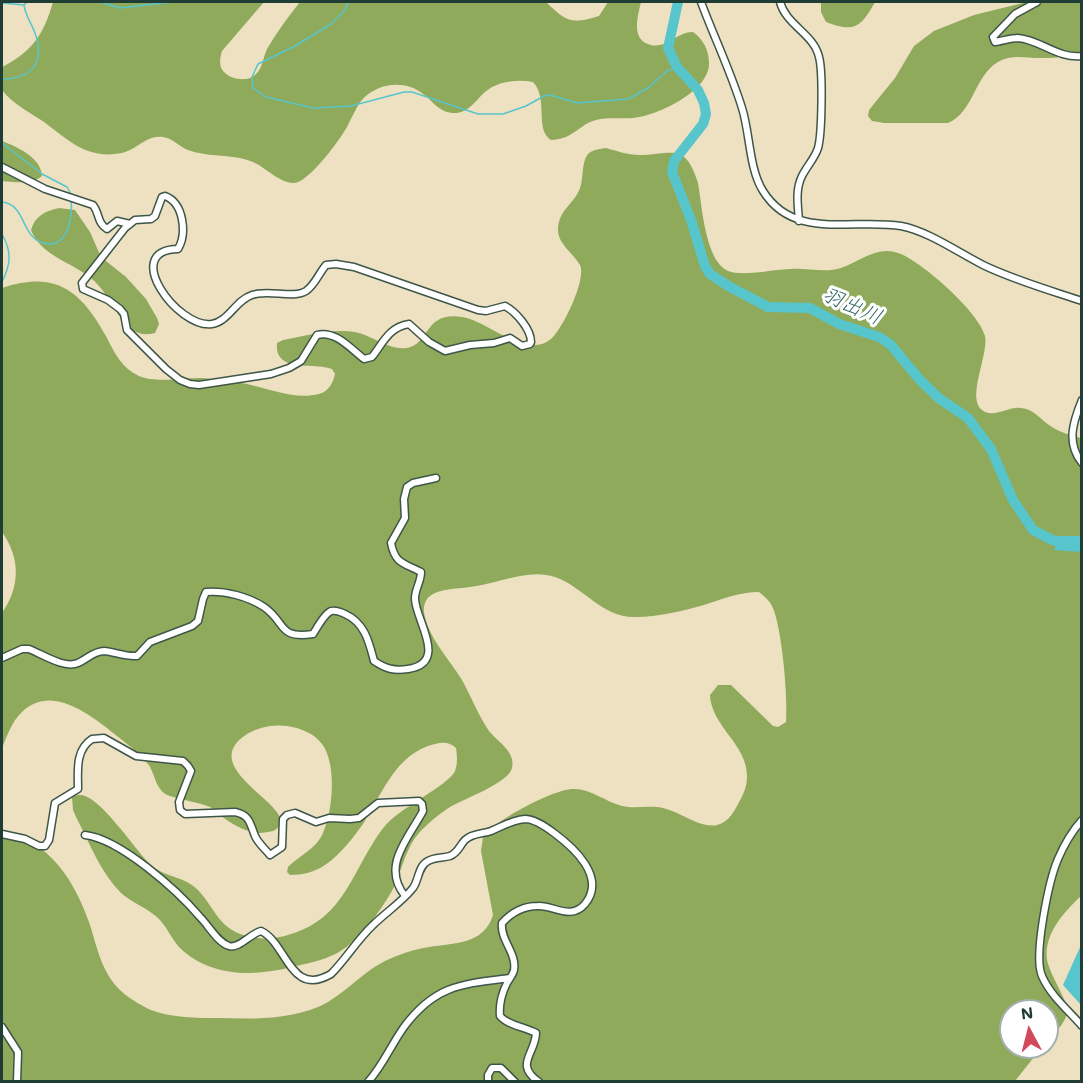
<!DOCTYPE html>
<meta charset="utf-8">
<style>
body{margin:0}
#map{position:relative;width:1083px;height:1083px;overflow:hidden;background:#ede1c2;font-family:Mali,sans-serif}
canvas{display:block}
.frame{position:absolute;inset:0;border:3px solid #1f3d34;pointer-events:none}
.north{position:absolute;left:999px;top:999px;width:60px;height:60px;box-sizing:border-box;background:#fff;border:2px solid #a5b1ae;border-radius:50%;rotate:353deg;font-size:16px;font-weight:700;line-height:24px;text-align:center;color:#1f3d34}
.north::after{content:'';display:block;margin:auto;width:21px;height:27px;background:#d1495b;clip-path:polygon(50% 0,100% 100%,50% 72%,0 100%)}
</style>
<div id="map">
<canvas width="1083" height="1083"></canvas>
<div class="frame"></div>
<div class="north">N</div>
</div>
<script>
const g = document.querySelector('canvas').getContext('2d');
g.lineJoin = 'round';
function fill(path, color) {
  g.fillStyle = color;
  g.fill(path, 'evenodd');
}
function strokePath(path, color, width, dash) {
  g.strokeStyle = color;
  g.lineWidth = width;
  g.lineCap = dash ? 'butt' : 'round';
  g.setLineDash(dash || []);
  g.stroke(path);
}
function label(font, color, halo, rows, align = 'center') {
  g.font = font + ' Mali,"Klee One",sans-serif';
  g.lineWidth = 6;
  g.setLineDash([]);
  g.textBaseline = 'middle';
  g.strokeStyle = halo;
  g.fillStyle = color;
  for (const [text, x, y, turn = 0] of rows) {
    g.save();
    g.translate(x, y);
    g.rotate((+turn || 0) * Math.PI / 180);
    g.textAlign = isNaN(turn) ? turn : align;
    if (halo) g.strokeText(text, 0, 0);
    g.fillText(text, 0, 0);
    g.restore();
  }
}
fill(new Path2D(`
 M53,2H264L222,51C220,58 218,67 225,73C232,80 249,82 256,74C263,68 263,57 267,49C277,32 288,17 300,2H546C566,21 570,25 599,16L608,2H641C638,15 631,38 648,44C654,47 661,45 667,43C676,38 682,32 693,32C703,39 709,50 709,63C710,91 657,116 633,118C620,119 608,117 596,120C578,125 574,139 551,140C534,129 549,99 533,82C517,79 498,81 485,92C477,99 469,112 457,113C440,114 434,102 423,94C405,79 376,83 361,101C356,108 352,117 348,125C341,139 312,177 298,182C285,187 268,170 257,164C236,153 213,158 191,151C182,149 176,141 167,138C148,132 139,149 122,153C85,160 68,139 41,120C27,111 12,103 2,90V67C32,52 44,34 53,2Z
 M821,2H875C861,27 855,33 826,22L821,12Z
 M1027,2H1081V53C1069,56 1057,58 1044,58C1028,59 1013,53 998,62C974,76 974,112 948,123H884L872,121L868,116L869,110L895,78L914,46L934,31L974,15Z
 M2,141C17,147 41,157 42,176C32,185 14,182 2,181Z
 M606,148C617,151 628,155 639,155C672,155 685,141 698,183C702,205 705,261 728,271C743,277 775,269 791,269C807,268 826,273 841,268C861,261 878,244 901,254C924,264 979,312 985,336C989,354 966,398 982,410C993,419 1009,406 1021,408C1034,409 1042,421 1052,427C1061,433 1071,435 1081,438V896C1063,913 1041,937 1048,964C1053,979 1062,992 1067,1007C1069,1021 1055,1032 1047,1042V1011H1011V1047H1042L1015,1081H2V831C50,841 75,881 90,925C97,947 101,969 117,987C125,996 140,1005 151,1010C173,1018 196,1018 219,1018C252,1019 286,1020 318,1007C342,997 361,973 385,961C398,955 414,949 429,947C453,943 484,945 493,915L481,851L483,837C496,820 553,789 574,789C591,789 606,802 622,806C635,809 649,805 663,808C691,815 717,845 737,806C742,797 747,788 747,777C748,745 711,726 710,695L718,685H731L773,726L778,727L786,722C788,698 782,626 772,606C769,600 764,596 759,592C740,592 722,599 704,605C682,611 658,617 636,617C602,618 584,587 555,577C528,568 497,584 470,587C457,589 436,588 427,599C422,606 424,614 426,621C432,641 451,662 462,680C471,696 478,715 489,731C498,742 516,752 512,768C509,783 463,799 450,807C439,814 427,824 419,833C407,846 402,868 395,885C384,907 368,927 350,944C333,959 313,962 292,967C253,977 209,977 179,947C171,938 167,927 159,919C148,908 132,903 121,893C101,873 90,844 77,819L73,810L72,797C76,795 80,794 85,796C102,801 134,847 147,861C161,878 184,875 198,890C215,908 218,928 246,936C261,940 277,939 291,934C346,918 353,867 384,827C399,808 448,786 455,771C458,763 457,756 456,748C449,742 444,742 435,744C396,753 382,794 363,824C353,838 340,855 325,865C315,872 302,875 290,875L287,872L288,867C300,855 316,849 323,833C333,811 337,764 322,744C314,733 300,728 287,726C274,724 258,727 247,734C191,770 308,810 275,830C272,832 265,832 261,833C248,833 235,826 224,818C219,815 215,810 210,807C197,802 183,800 170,796C155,791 156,775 148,764C137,750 120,739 107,728C83,710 49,686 22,712C12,721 7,736 2,748V613C20,587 21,559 2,532V288C57,270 81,291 107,338C115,354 122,368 139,376C154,383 184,378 202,378C217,379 233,381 247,384C270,389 295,400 319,394C329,391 333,383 335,374L332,369C315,362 274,374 277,343L283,340C305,336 332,328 355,332C372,335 390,351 407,348C430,344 424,311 462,317C487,320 526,360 551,339C562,330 587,279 580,265C574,254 559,245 558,231C558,209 574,205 580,188C584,178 581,161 589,153C594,149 601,149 606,148Z
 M59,208L75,210L90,232L101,257L126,277L146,299L157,318L159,324L155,333C147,335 140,335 133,330C115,317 109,293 92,279C72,262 41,256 31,230C35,216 45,211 59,208Z`), '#90aa5c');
fill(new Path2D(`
 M1060,536H1081V552L1054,550Z
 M1081,945V1005L1063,985Z`), '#57c5cc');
strokePath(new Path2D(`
 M100,2L120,8L172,2
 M349,2L345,10L331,24L295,46L258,64L252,77L253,88L266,97L313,108L351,106L404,92H412L478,114H503L526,106L544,96L550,95L577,103L628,99L648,88L667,71L677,67
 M2,3L24,5L27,2
 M2,79C29,79 45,65 36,36C33,25 25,16 24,5
 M2,143L42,174L67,187L71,194
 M2,202C26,204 21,237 43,243C68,250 73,216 71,199
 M2,234C12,252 11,264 2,282`), '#57c5cc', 1.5);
strokePath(new Path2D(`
 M678,2L668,48L677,67L698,90L704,103L706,114L703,124L674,161L672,172L691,220L705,266L710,274L730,287L768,307L810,308L839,324L879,337L890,344L920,380L940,399L968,418L991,449L1013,500L1033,530L1052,540L1082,546`), '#57c5cc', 10);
const minor = new Path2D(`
 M701,2C714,37 731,72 742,108C750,133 749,169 763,191C794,241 853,218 901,226C928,231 959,253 983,265C1014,280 1049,290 1082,301
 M780,2C786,25 814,34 819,57C823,71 822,134 818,148C815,158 807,166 802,176C795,190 798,206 799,221
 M1037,2L1015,14L993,37L995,42C1002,41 1011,38 1018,38C1041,40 1058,59 1082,56
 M2,167L45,189L93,205C100,214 97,223 107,229L117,221L130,224
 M165,196C184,203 187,234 178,249C120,250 178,329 212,324C228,322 236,300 252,295C268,289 293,299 306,291C315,285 319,273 326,265L336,264L354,267L478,310L486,311L505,306C516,312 531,329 531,342L530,344L522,346L510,338L494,343L470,345L445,351L429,342L409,324C389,327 383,343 372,357L364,359C350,348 335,330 317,335L301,361L289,368L271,374L199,385L190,384L180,380L166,369L127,330L124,314L120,309L108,300L83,289L82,283L125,228L135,220L151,219L155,216L162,197Z
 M1082,400C1073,422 1066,443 1082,463
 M2,658L22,649H29C42,654 64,669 78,663C87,659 94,651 104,651C115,652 125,657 137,656L150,642L192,626L198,621L203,599L206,592C224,590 249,597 264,607C287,623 277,639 313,634C317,628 324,614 331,611C335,610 341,612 345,614C365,623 369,642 374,661C386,669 394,671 408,669C450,663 414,618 415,598C415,589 421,582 421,572C404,563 395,564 391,543L405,518L404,499L407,487L413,483L436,478
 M1082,820C1072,831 1064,845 1058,859C1049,880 1033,956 1042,976C1050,995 1068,1010 1082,1026
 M2,834L25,839L39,846H45L49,840L55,803L78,789C78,771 75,750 92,739L104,738L136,756L183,761L188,766L191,771L179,802L180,810L185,814L235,812C250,815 250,824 255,836C258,843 265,849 270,855L282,847L283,819L287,815L295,813L316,822L329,818L350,819L359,818L378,803L419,801L422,804L423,811C408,839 381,866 405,896
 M85,835C120,839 177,890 200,917C209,926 217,942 229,946C239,949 250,934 261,931C287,943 290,998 331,974C346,959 357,940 373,925C385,913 402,902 413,888C419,880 418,866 428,861C434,857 443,858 450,856C458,853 460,845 465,840C472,833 483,834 491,831C503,826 512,820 525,819C535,819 546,827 554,833C573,847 607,877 585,904C570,921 554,905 538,906C523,906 511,913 502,923C500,940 517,953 514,970C513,975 509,979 507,983C502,993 499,1005 500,1016C507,1025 525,1027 536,1033C535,1055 514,1064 539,1082
 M2,1027L18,1052L17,1082
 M368,1082C384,1064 391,1045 404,1027C435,985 462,984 510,978
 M488,1082V1075L492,1068H501L515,1082`);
strokePath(minor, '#3e5649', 9);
strokePath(minor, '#fff', 6);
label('italic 21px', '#306662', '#fff', [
 ["羽出川",852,306,24]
]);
</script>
